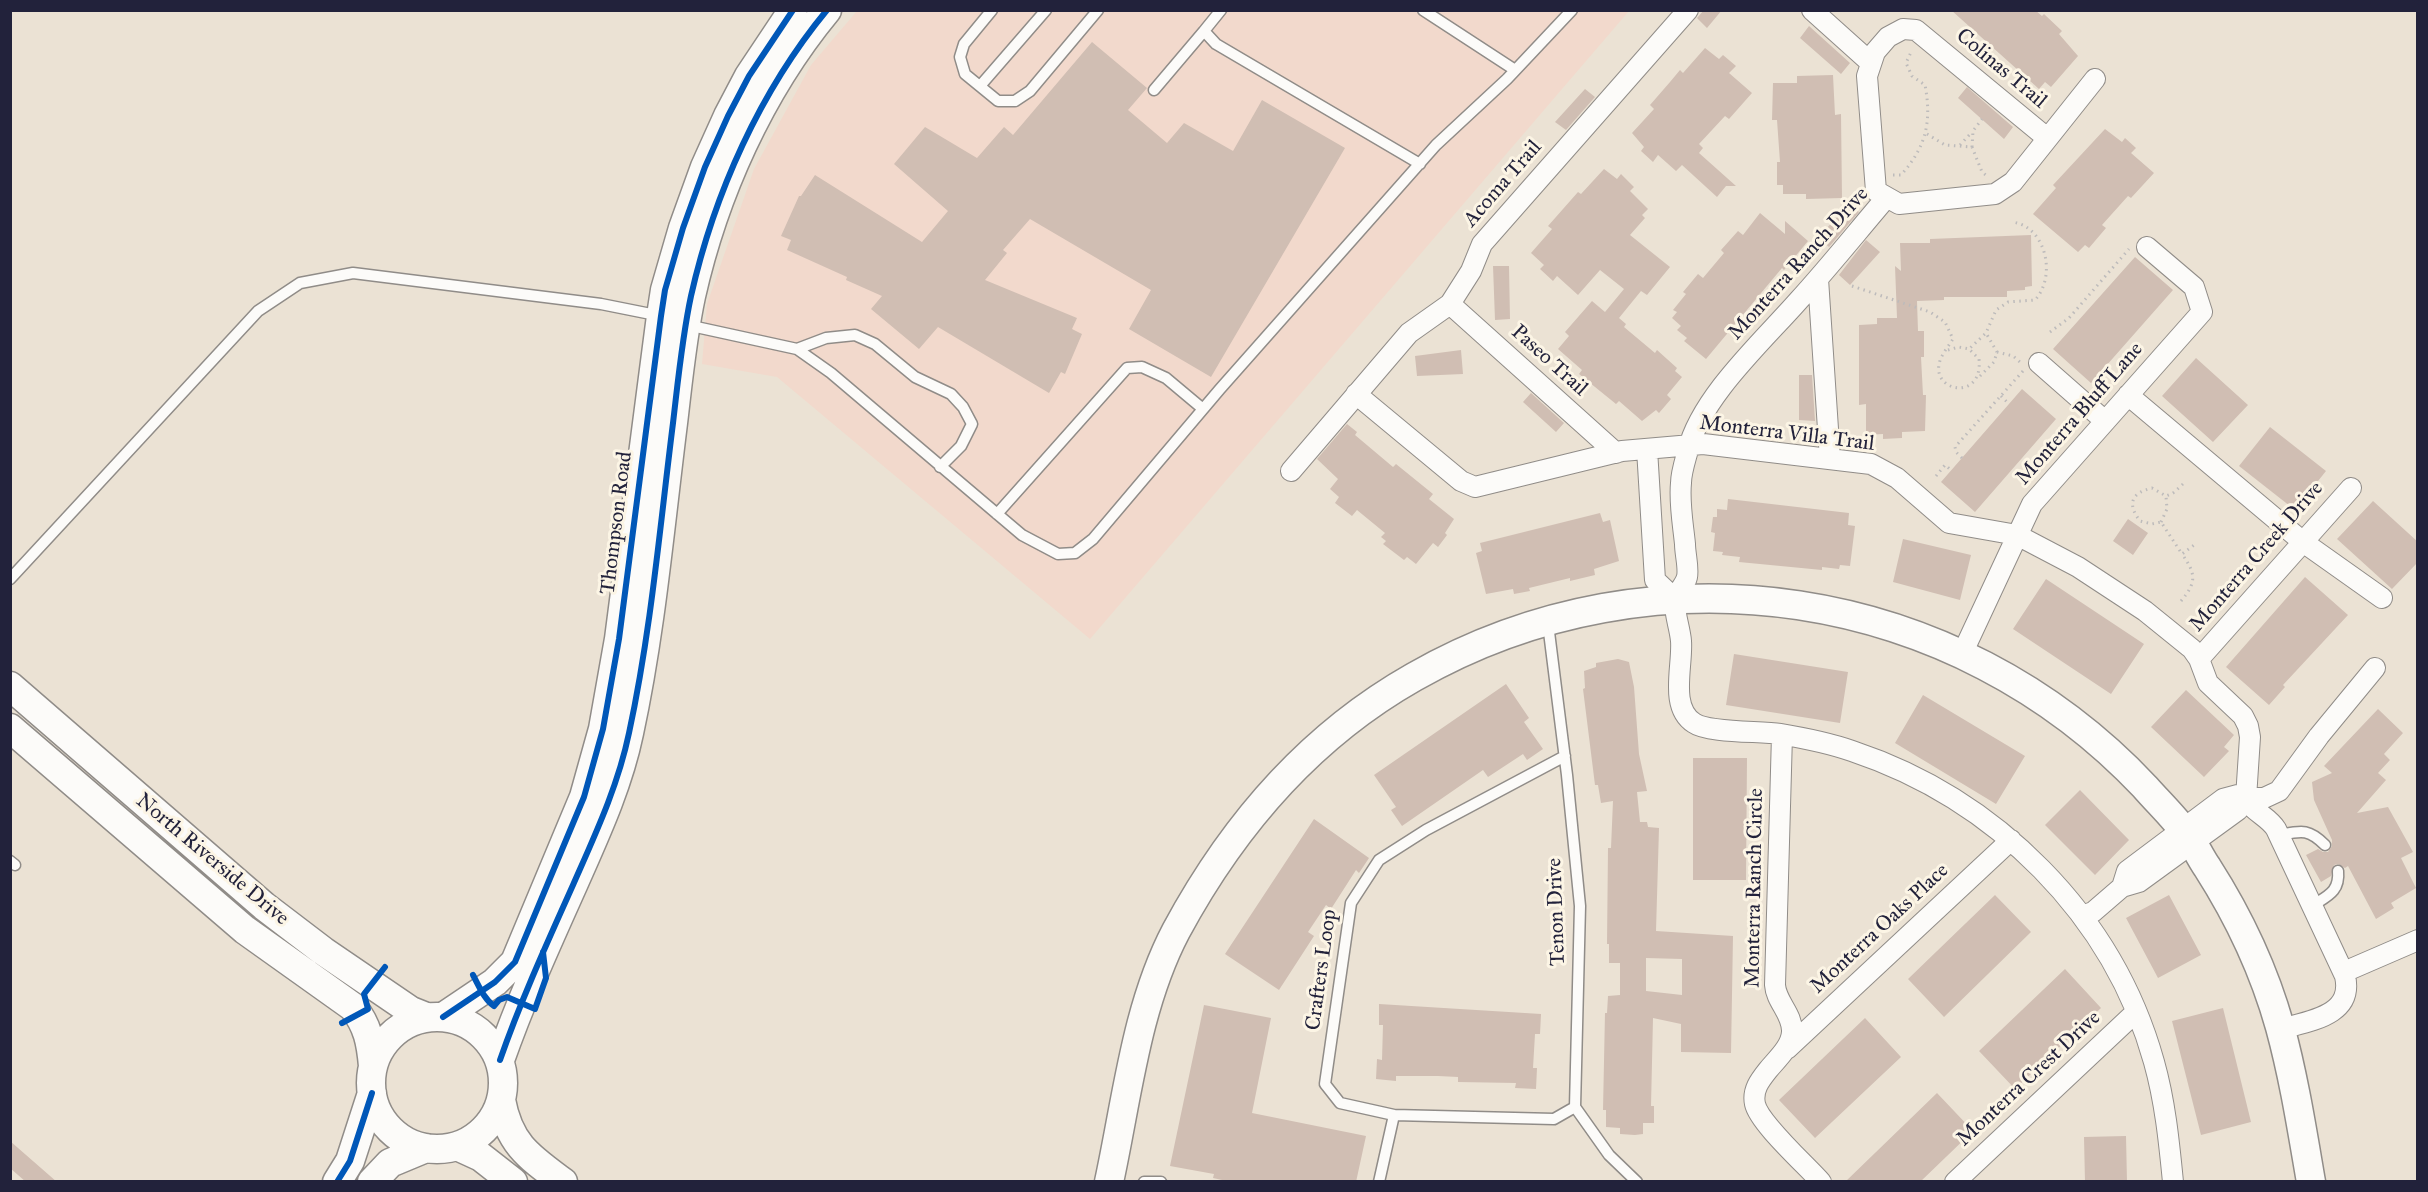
<!DOCTYPE html>
<style>
body{margin:0}
#map{position:relative;width:2428px;height:1192px;overflow:hidden;background:#ebe2d4;font-family:"IM FELL Great Primer",serif}
canvas{display:block}
.frame{position:absolute;inset:0;border:12px solid #22223b;pointer-events:none}
</style>
<div id="map">
<canvas width="2428" height="1192"></canvas>
<div class="frame"></div>
</div>
<script>
const g = document.querySelector('canvas').getContext('2d');
g.lineJoin = 'round';
function fill(path, color) {
  g.fillStyle = color;
  g.fill(path, 'evenodd');
}
function strokePath(path, color, width, dash) {
  g.strokeStyle = color;
  g.lineWidth = width;
  g.lineCap = dash ? 'butt' : 'round';
  g.setLineDash(dash || []);
  g.stroke(path);
}
function label(font, color, halo, rows, align = 'center') {
  g.font = font + ' "IM FELL Great Primer",serif';
  g.lineWidth = 6;
  g.setLineDash([]);
  g.textBaseline = 'middle';
  g.strokeStyle = halo;
  g.fillStyle = color;
  for (const [text, x, y, turn = 0] of rows) {
    g.save();
    g.translate(x, y);
    g.rotate((+turn || 0) * Math.PI / 180);
    g.textAlign = isNaN(turn) ? turn : align;
    if (halo) g.strokeText(text, 0, 0);
    g.fillText(text, 0, 0);
    g.restore();
  }
}
fill(new Path2D(`
 M857,11H1629L1090,639L777,377L702,364L707,304L754,169L811,65Z`), '#f2d9cc');
fill(new Path2D(`
 M1704,10H1722L1707,28L1697,18Z
 M1951,10H2035L2042,16L2044,14L2062,31L2059,34L2078,56L2051,87L2045,82L2039,89Z
 M1809,26L1850,63L1841,74L1800,38Z
 M1092,42L1147,88L1128,110L1167,143L1184,123L1233,151L1262,100L1345,148L1211,377L1129,329L1151,290L1030,219L1003,250L1007,253L985,280L1077,318L1072,329L1082,334L1065,374L1061,372L1049,393L938,327L919,349L871,309L882,296L846,280L847,277L787,250L791,240L781,236L799,196H801L815,175L922,242L948,211L894,164L925,127L977,158L1004,127L1013,135Z
 M1705,48L1719,59L1723,55L1736,66L1729,73L1752,93L1729,119L1725,116L1699,144L1703,148L1699,153L1736,186H1726L1717,197L1682,165L1676,171L1658,155L1653,162L1641,151L1644,147L1632,133L1654,109L1650,105L1670,82L1680,70L1683,73Z
 M1833,75L1835,115L1841,114L1842,198L1806,199V194H1783V185H1777V162H1780L1777,120H1772L1773,83H1797V76Z
 M1967,87L2013,127L2004,139L1958,98Z
 M1585,89L1595,97L1566,130L1555,122Z
 M2105,129L2122,142L2125,138L2136,148L2131,153L2154,173L2131,198L2128,196L2102,225L2106,228L2089,248L2085,245L2078,252L2033,214L2056,188L2053,185Z
 M1604,169L1617,179L1621,174L1634,187L1630,191L1648,209L1642,215L1645,218L1630,235L1670,267L1647,295L1641,291L1619,318L1626,324L1624,327L1655,353L1657,350L1677,368L1675,371L1682,377L1667,395L1671,399L1659,413L1656,410L1642,421L1619,401L1616,404L1579,374L1582,370L1558,349L1569,336L1565,332L1592,301L1605,312L1624,289L1600,270L1578,295L1557,276L1553,281L1540,269L1544,265L1531,253L1552,229L1548,226L1578,192L1581,194Z
 M1850,204L1859,212L1829,247L1818,237Z
 M1760,213L1785,234V221L1808,241L1784,270L1782,268L1706,359L1684,341L1687,338L1677,330L1681,326L1672,318L1677,312L1673,310L1686,294L1683,292L1698,274L1703,278L1724,253L1721,250L1738,231L1743,235Z
 M2031,235L2032,286L2025,287V290L2007,291V297H1944V300L1917,301L1918,331H1924V357H1921L1923,395H1926L1925,431L1902,432V438L1883,439V434L1866,435V404L1859,405V325L1877,324V318H1897L1895,266L1901,271L1900,243H1930V239Z
 M1866,240L1880,252L1850,285L1839,275Z
 M2135,257L2173,290L2091,383L2053,349Z
 M1493,266H1509L1510,319L1495,320Z
 M1461,350L1463,374L1417,376L1415,356Z
 M2196,358L2248,405L2213,442L2162,396Z
 M1799,375H1812L1815,421L1799,420Z
 M2022,389L2056,419L1975,512L1941,482Z
 M1531,393L1564,423L1556,432L1523,402Z
 M1347,424L1357,432L1355,435L1393,467L1396,464L1433,494L1429,499L1454,519L1445,533L1447,535L1438,547L1433,543L1416,564L1407,557L1404,560L1383,544L1386,541L1381,537L1385,533L1357,510L1352,516L1335,503L1339,497L1330,489L1338,479L1317,459Z
 M2270,427L2326,471L2295,510L2239,466Z
 M1728,499L1849,513L1848,525L1855,526L1850,566L1840,565L1839,569L1822,567V570L1739,562L1740,557L1722,555L1723,552L1713,551L1715,533L1711,532L1713,517H1717V509L1727,510Z
 M2373,501L2418,542V562L2392,589L2337,539Z
 M1600,513L1603,522L1610,520L1619,561L1594,569L1595,575L1570,581V578L1529,588L1530,591L1514,594L1513,589L1486,594L1476,553L1482,551L1480,543Z
 M2128,519L2148,533L2133,555L2113,541Z
 M1903,539L1971,555L1960,600L1893,582Z
 M2305,577L2348,615L2283,685L2285,687L2269,705L2226,667Z
 M2046,579L2144,644L2111,694L2013,629Z
 M1734,654L1848,672L1840,723L1726,705Z
 M1618,659L1629,662L1634,687L1639,754L1647,791L1637,792L1640,822H1647L1648,827L1659,828L1656,931L1733,936L1731,1053L1681,1052V1024L1653,1018L1651,1106H1654V1123H1643V1134L1635,1135L1620,1134V1128L1606,1127V1110H1603L1605,1013H1607L1608,996L1620,995V963H1609V944H1607L1608,848H1611L1613,801L1601,803L1598,785H1595L1583,689L1585,688L1584,671L1596,667V663ZM1646,958L1682,959V995L1646,991Z
 M1506,684L1529,718L1524,722L1543,749L1527,760L1523,754L1488,777L1483,770L1402,826L1391,810L1396,807L1374,775Z
 M2186,690L2234,735L2224,747L2229,751L2204,777L2151,727Z
 M1923,695L2025,756L1996,804L1895,743Z
 M2378,709L2403,733L2384,754L2390,760L2378,773L2386,780L2357,813L2388,807L2413,852L2401,858L2416,888L2391,903L2394,908L2376,919L2348,866L2345,868L2338,864L2334,865L2331,876L2321,882L2306,855L2318,849L2323,852H2328L2332,846V840L2314,800L2312,782L2332,773L2324,766Z
 M1693,758H1747L1746,880H1693Z
 M2080,790L2129,840L2095,875L2045,825Z
 M1314,819L1369,858L1359,873L1356,870L1331,909L1326,905L1308,932L1314,936L1279,990L1225,954Z
 M1995,895L2031,932L1944,1017L1908,979Z
 M2169,895L2201,955L2158,978L2126,918Z
 M2065,969L2101,1008L2015,1089L1979,1051Z
 M1379,1004L1541,1014L1540,1034H1535L1533,1068H1537L1536,1089L1515,1088L1516,1083L1458,1082V1077L1438,1076H1396V1081L1376,1079L1377,1059L1382,1060L1383,1025H1379Z
 M1204,1005L1271,1018L1252,1113L1366,1136L1356,1182H1231L1213,1178L1214,1174L1170,1166Z
 M2223,1008L2251,1122L2201,1135L2172,1021Z
 M1865,1018L1901,1057L1815,1138L1779,1100Z
 M1937,1093L1973,1131L1920,1182H1845Z
 M2126,1136L2127,1182H2085L2084,1137Z
 M10,1141L57,1182H26L10,1168Z`), '#d0beb3');
const lane = new Path2D(`
 M992,10L964,44L960,57L965,74L998,101H1015L1030,91L1098,10
 M1221,10L1204,31L1216,44L1420,164
 M1423,10L1515,70
 M980,86L1046,10
 M1154,90L1204,31
 M687,325L797,349L831,373L1022,535L1058,554L1075,553L1093,539L1220,389L1436,145L1507,79L1572,10
 M797,349L826,338L855,335L875,344L915,377L951,394L963,407L972,424L961,446L940,467
 M997,514L1127,368L1142,367L1166,378L1203,409
 M10,579L258,311L300,283L353,273L601,304L661,316
 M1548,624L1567,775L1580,906L1575,1107L1609,1155L1637,1182
 M1565,756L1426,830L1379,860L1351,903L1325,1084L1340,1103L1394,1115L1554,1119L1575,1107
 M2279,835C2301,831 2308,828 2325,845
 M10,861L15,865
 M2312,906C2327,896 2340,892 2338,871
 M1144,1182H1161
 M1379,1182L1394,1115`);
const street = new Path2D(`
 M1812,10L1871,63
 M2047,138L1916,30L1903,29L1888,37L1875,52L1867,76L1876,191L1899,204L1995,194L2013,182L2095,79
 M1886,198C1857,232 1829,267 1799,300C1763,341 1701,397 1688,450C1685,461 1681,473 1681,483C1679,503 1683,524 1685,544C1685,554 1689,568 1687,577C1685,586 1676,592 1675,601C1674,613 1680,628 1681,641C1683,666 1669,707 1694,723C1708,733 1760,731 1780,734C1804,738 1829,743 1852,751C1996,799 2113,915 2154,1062C2165,1101 2169,1141 2173,1182
 M1818,279L1830,459
 M1450,304L1616,453
 M2039,363L2105,421
 M1356,394L1461,481L1475,487L1622,451L1703,444L1871,464L1897,478L1949,523L2017,535L2078,567L2145,611L2192,649L2199,659L2208,683L2243,716L2248,726L2250,737L2246,798C2252,812 2268,816 2276,829L2345,976C2354,1016 2309,1021 2281,1029
 M2128,395L2303,542L2382,598
 M1647,449L1655,580L1675,599
 M1291,471L1409,333L1450,304L1471,271L1482,244L1688,10
 M1962,654L2032,504L2202,312L2194,287L2147,247
 M2199,659L2351,488
 M1782,735L1775,985C1776,1002 1793,1014 1792,1032C1791,1047 1777,1059 1768,1070C1760,1080 1752,1090 1755,1104C1759,1123 1806,1165 1821,1182
 M2122,887L2127,871L2223,799L2238,795L2246,798H2264L2279,791L2319,736L2375,668
 M2082,916L2093,912L2122,887L2139,882L2238,810L2246,798
 M2344,972L2418,940
 M1787,1049L2011,840
 M1955,1182L2136,1012`);
const secondary = new Path2D(`
 M10,686L264,906L323,951L411,1011L426,1017
 M10,728L245,930L353,1007C368,1026 371,1043 373,1066
 M443,1017L495,982L515,962L584,797L603,729L619,639L661,316L665,290L683,228L705,167L728,116L749,76L793,10
 M371 1083a66 66 0 1 1 132 0a66 66 0 1 1-132 0Z
 M500,1060C521,1000 547,943 573,885C595,835 618,786 629,733C651,631 660,526 673,423C678,381 682,338 691,296C714,194 760,91 827,10
 M501,1100C509,1144 529,1157 563,1182
 M457,1146L481,1157L513,1182
 M337,1182L350,1161L372,1093
 M372,1182L390,1163L426,1148
 M1109,1182C1127,1099 1136,1007 1176,931C1232,827 1310,736 1414,677C1654,540 1956,586 2145,787C2159,803 2175,818 2188,836C2195,845 2200,857 2207,867C2239,917 2264,970 2280,1027C2294,1078 2302,1130 2311,1182`);
strokePath(lane, '#908c88', 13);
strokePath(street, '#908c88', 22);
strokePath(secondary, '#908c88', 31);
strokePath(new Path2D(`
 M1927,134L1945,145L1972,147L1982,172L1987,176
 M1960,145L1972,132
 M1972,147L1973,131L1982,119
 M1893,175H1901C1926,147 1932,122 1925,85L1912,76L1906,63L1912,50
 M1852,286L1930,312L1945,322L1953,339C1948,347 1940,356 1939,365C1934,392 1983,401 1979,359L1969,349L1986,333L1996,310L2008,302L2035,300C2057,276 2046,226 2012,222
 M2050,332L2069,318L2129,249
 M1948,350L1959,347L1969,349
 M1997,352L2013,356L2021,363
 M1980,376L1994,362L1997,352L1986,333
 M2001,396L2009,404
 M1962,458L1956,452L1955,447L2023,371
 M1936,476L1945,465L1951,470
 M2183,484L2173,493L2166,496L2152,488C2131,493 2127,504 2140,521L2152,524L2161,522L2182,554L2194,545
 M2161,522L2167,509L2166,496
 M2181,601C2197,582 2196,574 2182,554`), '#bdbbbb', 3, [1.5, 4.5]);
strokePath(lane, '#fcfbf9', 10);
strokePath(street, '#fcfbf9', 20);
strokePath(secondary, '#fcfbf9', 28);
strokePath(new Path2D(`
 M473,975C479,986 484,999 494,1006L499,1000L507,997L535,1009L546,978L543,952
 M443,1017L495,982L515,962L584,797L603,729L619,639L661,316L665,290L683,228L705,167L728,116L749,76L793,10
 M342,1023L368,1009L364,994L385,967
 M500,1060C521,1000 547,943 573,885C595,835 618,786 629,733C651,631 660,526 673,423C678,381 682,338 691,296C714,194 760,91 827,10
 M337,1182L350,1161L372,1093`), '#0057b8', 6);
label('21px', '#22223b', '#fcf5e5', [
 ["Colinas Trail",2001,69,40],
 ["Acoma Trail",1503,184,-49],
 ["Monterra Ranch Drive",1799,264,-48],
 ["Paseo Trail",1549,361,42],
 ["Monterra Bluff Lane",2080,414,-49],
 ["Monterra Villa Trail",1787,434,7],
 ["Thompson Road",617,523,-83],
 ["Monterra Creek Drive",2257,557,-49],
 ["North Riverside Drive",212,860,40],
 ["Monterra Ranch Circle",1755,888,-89],
 ["Tenon Drive",1557,912,-92],
 ["Monterra Oaks Place",1880,929,-43],
 ["Crafters Loop",1322,970,-82],
 ["Monterra Crest Drive",2029,1079,-43]
]);
</script>
